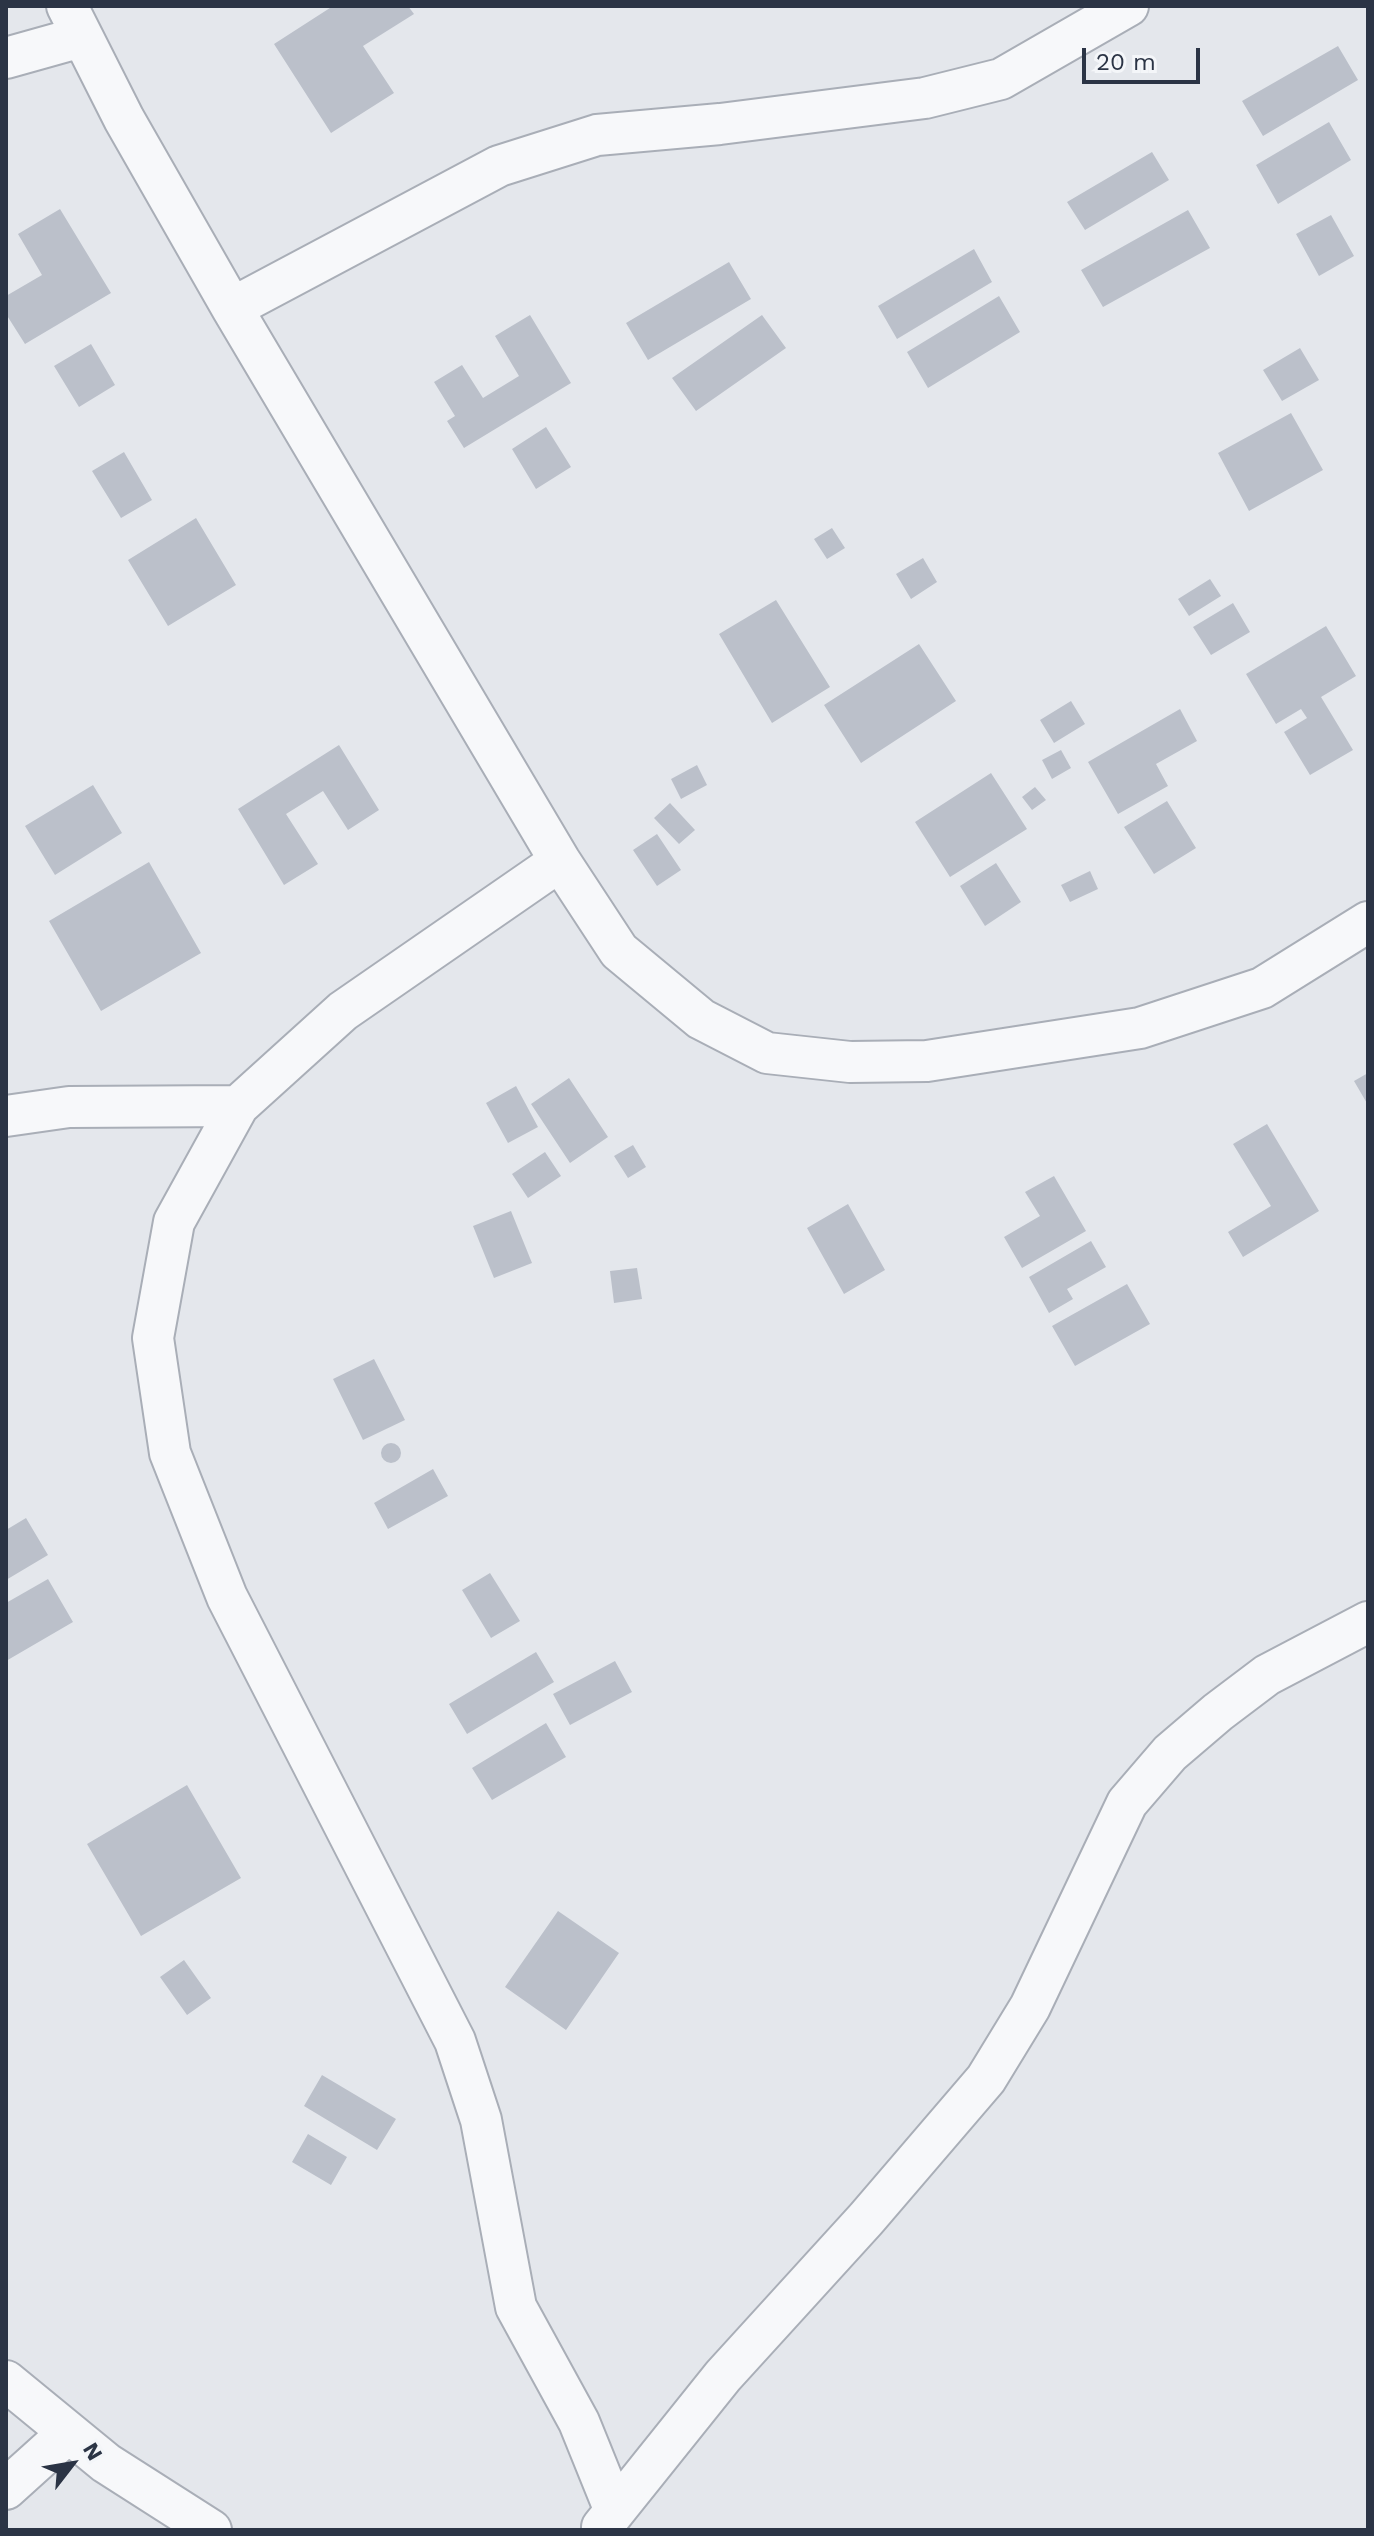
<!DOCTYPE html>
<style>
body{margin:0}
#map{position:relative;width:1374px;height:2536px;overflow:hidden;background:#e4e7ec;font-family:"Work Sans",sans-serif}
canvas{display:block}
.frame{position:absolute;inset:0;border:8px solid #2b3445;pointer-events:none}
.north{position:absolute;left:32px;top:2424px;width:80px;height:80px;-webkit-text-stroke:6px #f4f6f9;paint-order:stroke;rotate:59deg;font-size:22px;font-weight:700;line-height:32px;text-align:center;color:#2b3445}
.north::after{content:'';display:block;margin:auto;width:28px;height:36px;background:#2b3445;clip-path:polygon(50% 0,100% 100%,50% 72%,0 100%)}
.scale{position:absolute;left:1082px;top:48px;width:118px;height:36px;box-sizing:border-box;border:4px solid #2b3445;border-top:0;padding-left:10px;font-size:24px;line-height:28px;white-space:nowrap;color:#2b3445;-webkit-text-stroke:6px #f4f6f9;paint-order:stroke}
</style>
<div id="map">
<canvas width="1374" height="2536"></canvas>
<div class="frame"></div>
<div class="north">N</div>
<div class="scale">20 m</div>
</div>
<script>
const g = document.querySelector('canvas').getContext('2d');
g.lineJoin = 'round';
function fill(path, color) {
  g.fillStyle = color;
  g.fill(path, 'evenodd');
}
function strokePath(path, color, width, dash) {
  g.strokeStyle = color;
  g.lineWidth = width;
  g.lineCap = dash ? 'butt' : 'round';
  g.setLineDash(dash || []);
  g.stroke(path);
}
fill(new Path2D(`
 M333,6H408L414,14L363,46L394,93L331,133L274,44Z
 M1338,46L1358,80L1263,136L1242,101Z
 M1329,122L1351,160L1278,204L1256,165Z
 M1152,152L1169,180L1085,230L1067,202Z
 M60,209L111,293L25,344L6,314V296L42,275L18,234Z
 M1188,210L1210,248L1103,307L1081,270Z
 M1331,215L1354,256L1319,276L1296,234Z
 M974,249L992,282L897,339L878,306Z
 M729,262L751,299L648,360L626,323Z
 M999,296L1020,332L928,388L907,352Z
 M530,315L571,383L464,448L447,421L455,416L434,382L462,365L483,398L519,376L495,336Z
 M762,315L786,348L696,411L672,378Z
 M91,344L115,385L79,407L54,366Z
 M1300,348L1319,380L1282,401L1263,370Z
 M1291,413L1323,470L1249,511L1218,453Z
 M546,427L571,467L536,489L512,449Z
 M124,452L152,500L121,518L92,471Z
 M196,518L236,585L168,626L128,560Z
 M832,528L845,548L827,559L814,539Z
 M923,558L937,582L911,599L896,574Z
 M1210,579L1221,596L1189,616L1178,599Z
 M776,600L830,687L772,723L719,634Z
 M1233,603L1250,632L1211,655L1193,627Z
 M1326,626L1356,676L1321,697L1353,750L1310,775L1284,732L1307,718L1301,709L1276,724L1246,674Z
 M919,644L956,701L861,763L824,705Z
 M1071,701L1085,724L1054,743L1040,720Z
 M1180,709L1197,741L1156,764L1168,786L1118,814L1088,762Z
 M339,745L379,810L348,830L323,791L286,814L318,864L284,885L238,809Z
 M1061,750L1071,768L1052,779L1042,760Z
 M697,765L707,785L681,799L671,779Z
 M991,773L1027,829L950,877L915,822Z
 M93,785L122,833L55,875L25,826Z
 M1035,787L1046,800L1032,810L1022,797Z
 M1167,801L1196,848L1154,874L1124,827Z
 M670,803L695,830L679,844L654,818Z
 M657,834L681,870L657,886L633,850Z
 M149,862L201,953L101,1011L49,921Z
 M996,863L1021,902L985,926L960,886Z
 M1090,871L1098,889L1070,902L1061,885Z
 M1368,1073V1105L1354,1081Z
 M569,1078L608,1137L570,1163L531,1104Z
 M516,1086L538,1127L508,1143L486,1103Z
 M1267,1124L1319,1211L1243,1257L1228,1232L1271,1206L1233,1144Z
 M633,1145L646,1167L628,1178L614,1156Z
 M545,1152L561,1176L528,1198L512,1174Z
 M1054,1176L1086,1231L1022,1268L1004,1237L1040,1216L1025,1192Z
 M848,1204L885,1270L844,1294L807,1228Z
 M511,1211L532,1263L494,1278L473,1226Z
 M1091,1241L1106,1267L1067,1289L1073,1299L1049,1313L1029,1277Z
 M637,1268L642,1299L614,1303L610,1271Z
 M1127,1284L1150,1324L1075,1366L1052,1326Z
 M374,1359L405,1420L363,1440L333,1379Z
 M381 1453a10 10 0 1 1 20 0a10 10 0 1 1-20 0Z
 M433,1469L448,1496L388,1529L374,1503Z
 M26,1518L48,1555L6,1580V1530Z
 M490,1573L520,1621L491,1638L462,1590Z
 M48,1579L73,1622L6,1661V1603Z
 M536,1652L554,1682L467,1734L449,1704Z
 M615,1661L632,1692L570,1725L553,1694Z
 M546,1723L566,1757L492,1800L472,1768Z
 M187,1785L241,1878L141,1936L87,1844Z
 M558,1911L619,1953L566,2030L505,1987Z
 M184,1960L211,1998L187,2015L160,1977Z
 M322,2075L396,2119L377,2150L304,2106Z
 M308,2134L347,2157L331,2185L292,2162Z`), '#bbc0ca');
const minor = new Path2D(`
 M67,6L124,119L232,308L560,861L619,951L701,1019L767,1053L850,1062L927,1061L1140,1028L1262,988L1368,922
 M6,58L81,37
 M232,308L499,166L597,135L720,124L925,98L1001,79L1128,6
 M560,861L343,1011L238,1106L174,1222L153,1338L170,1453L227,1597L455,2041L481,2120L516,2307L579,2422L615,2511
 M6,1116L69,1107L238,1106
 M6,2381L106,2463L211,2530
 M6,2489L68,2433
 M602,2527L723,2376L866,2219L986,2079L1030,2007L1127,1803L1170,1753L1218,1712L1267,1675L1368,1622`);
strokePath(minor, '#a9aeb7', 44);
strokePath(minor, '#f7f8fa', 40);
</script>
